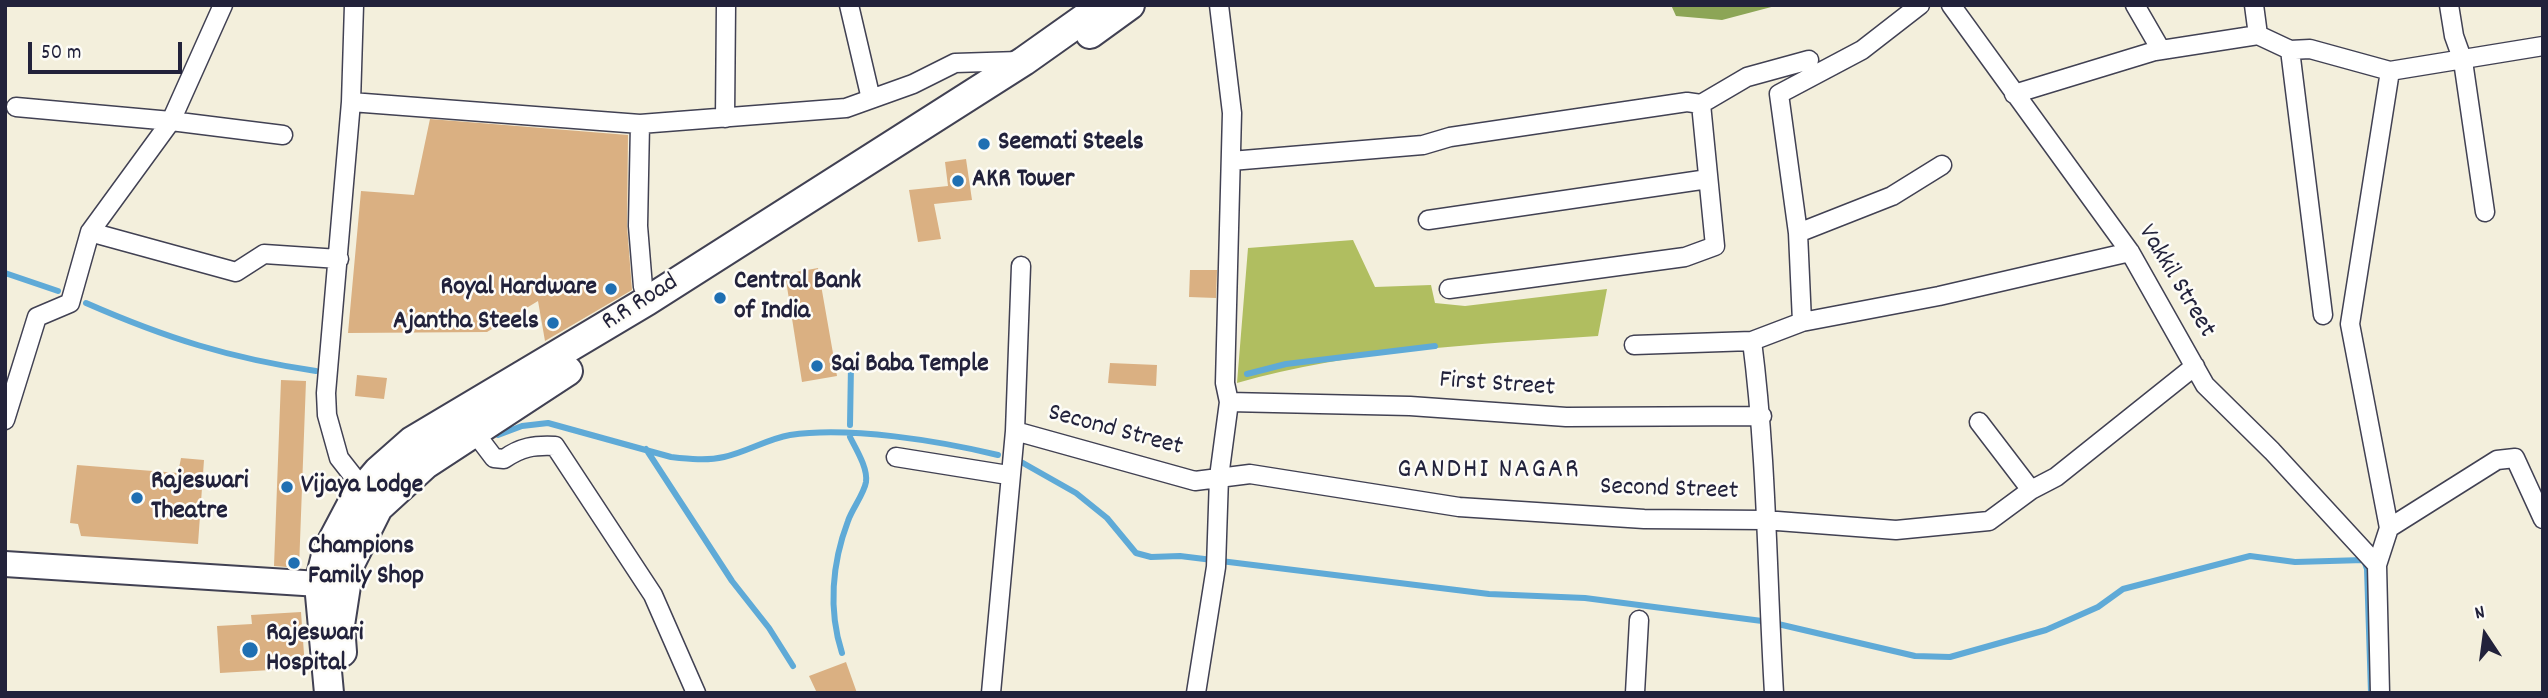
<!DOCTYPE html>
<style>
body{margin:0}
#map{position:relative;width:2548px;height:698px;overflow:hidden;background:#f3efdc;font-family:Dekko,sans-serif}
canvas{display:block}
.frame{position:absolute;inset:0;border:7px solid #22223b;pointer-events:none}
.north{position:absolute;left:2450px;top:600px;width:70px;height:70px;-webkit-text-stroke:5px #fdfcf7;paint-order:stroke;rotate:347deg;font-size:19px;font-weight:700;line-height:28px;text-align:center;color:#22223b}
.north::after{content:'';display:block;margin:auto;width:24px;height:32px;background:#22223b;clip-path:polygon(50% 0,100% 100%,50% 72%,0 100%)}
.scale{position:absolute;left:28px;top:42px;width:154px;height:32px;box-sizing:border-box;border:4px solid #22223b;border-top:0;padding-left:9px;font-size:21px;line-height:24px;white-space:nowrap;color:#22223b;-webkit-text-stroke:5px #fdfcf7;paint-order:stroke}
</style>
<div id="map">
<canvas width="2548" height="698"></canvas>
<div class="frame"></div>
<div class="north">N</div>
<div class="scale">50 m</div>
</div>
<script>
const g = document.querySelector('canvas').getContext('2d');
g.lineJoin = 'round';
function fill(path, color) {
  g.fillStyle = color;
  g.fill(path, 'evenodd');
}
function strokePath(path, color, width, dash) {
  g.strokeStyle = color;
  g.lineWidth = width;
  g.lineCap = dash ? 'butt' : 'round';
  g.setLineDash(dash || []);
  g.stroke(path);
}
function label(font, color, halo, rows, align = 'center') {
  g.font = font + ' Dekko,sans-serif';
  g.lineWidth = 5;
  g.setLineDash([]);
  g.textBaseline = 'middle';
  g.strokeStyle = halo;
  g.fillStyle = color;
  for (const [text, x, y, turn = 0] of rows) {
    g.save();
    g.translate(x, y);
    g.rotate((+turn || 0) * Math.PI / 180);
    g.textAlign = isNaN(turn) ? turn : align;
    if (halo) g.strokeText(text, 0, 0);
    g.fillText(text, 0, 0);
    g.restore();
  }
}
fill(new Path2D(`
 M1353,240L1375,287L1431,285L1435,303L1465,306L1607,289L1598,336C1479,344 1353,350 1237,383L1248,248Z`), '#b0be60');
fill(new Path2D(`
 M1671,5H1779L1722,20L1676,16Z`), '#8ca556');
strokePath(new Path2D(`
 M5,273L58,291
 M86,303C166,338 229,358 316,371
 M1247,374L1286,364L1435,346
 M850,425L851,365
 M498,435L522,426L548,423L671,457C689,459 707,461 724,457C747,452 767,439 790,435C849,426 940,441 998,455
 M646,449L732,581L769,628L793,666
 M1023,463L1076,493L1107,518L1136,553L1151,557L1180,556L1489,594L1585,598L1762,621
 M1778,624L1915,656L1950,657L2046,630L2098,607L2123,589L2250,556L2295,562L2364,560L2367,569L2371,693
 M842,653C828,610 832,563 848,521C852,509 864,494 866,482C868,468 856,449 850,437`), '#5faad7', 6);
fill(new Path2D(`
 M430,119L628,135L627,226L632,290L545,341L538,301L487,332L348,333L361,191L414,195Z
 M966,159L972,200L934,204L941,239L918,242L909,190L948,186L945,162Z
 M818,268L837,376L802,382L785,274Z
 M1190,270H1217L1216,298L1189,297Z
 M1110,363L1157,365L1156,386L1108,383Z
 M357,375L387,378L384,399L355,396Z
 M281,380L306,381L299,568L274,566Z
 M181,458L204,460L198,544L81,536L78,524L70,523L77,465L178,473Z
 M301,612L305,668L220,673L217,626L252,624L251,615Z
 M846,662L857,693H817L809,676Z`), '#dab082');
const street = new Path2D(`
 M354,5L351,102L326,393L327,415L339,458L368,495
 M849,5L871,99
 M1951,5L2130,252L2205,385L2272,451L2377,565
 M2135,5L2161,50
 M2254,5L2258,35
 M2449,5L2454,36L2463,61L2485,212
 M2290,50L2323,315
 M2014,94L2155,51L2258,35L2290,50L2310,49L2390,71L2543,46
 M351,102L640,124L846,108L913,84L955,63L1019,61
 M16,107L171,121L283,135
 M725,118L726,5
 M640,124L638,226L643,287
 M1231,161L1423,145L1450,137L1687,102L1701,104L1747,77L1809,60
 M1428,220L1708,179
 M90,232L236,272L264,254L339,259
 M1798,233L1892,196L1942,165
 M1449,289L1685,257L1715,246L1701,104
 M1802,322L1798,233L1779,94L1862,50L1920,5
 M1752,341C1767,457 1767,576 1774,693
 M1634,345L1752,341L1802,322L1939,296L2130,252
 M1229,402L1410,406L1566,417L1762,416
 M5,420L37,317L70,303L90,232L171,121L223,5
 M1979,422L2031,490
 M1015,431L1195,481L1250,474L1459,507L1644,519L1764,520L1896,530L1989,521L2031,490L2056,477L2195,366
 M475,433L494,458L504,459C521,447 534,445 555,446L653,595L696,693
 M896,457L1008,475
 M2389,528L2497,460L2515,458L2543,519
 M991,693L1015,431L1021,266
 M1196,693L1216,567L1219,477L1229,402L1225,383L1232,113L1219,5
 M1635,693L1639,620
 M2380,693L2377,565L2389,528L2350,324L2390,71`);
const secondary = new Path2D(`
 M5,564L319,584`);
const primary = new Path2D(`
 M1090,34L1130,5
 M342,652L340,625L349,566L378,508L426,464L568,371
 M329,693L319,584L327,551L355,498L378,471L412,441L647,301L1024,61L1103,5`);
strokePath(street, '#414153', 21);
strokePath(secondary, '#414153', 28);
strokePath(primary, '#414153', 32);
strokePath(street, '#fff', 18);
strokePath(secondary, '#fff', 24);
strokePath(primary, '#fff', 28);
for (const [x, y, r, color] of [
 [984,144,7,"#1f6fb2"],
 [958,181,7,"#1f6fb2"],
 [611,289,7,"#1f6fb2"],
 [720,298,7,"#1f6fb2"],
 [553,323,7,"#1f6fb2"],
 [817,366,7,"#1f6fb2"],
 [287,487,7,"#1f6fb2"],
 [137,498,7,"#1f6fb2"],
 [294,563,7,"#1f6fb2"],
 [250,650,9,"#1f6fb2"]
]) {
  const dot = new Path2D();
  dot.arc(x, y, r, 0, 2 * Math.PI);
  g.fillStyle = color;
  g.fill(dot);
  strokePath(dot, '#fdfcf7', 2.5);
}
label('bold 26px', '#22223b', '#fdfcf7', [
 ["Seemati Steels",998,144],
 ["AKR Tower",972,181],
 ["Central Bank",734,283],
 ["of India",734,313],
 ["Royal Hardware",597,289,"right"],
 ["Ajantha Steels",539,323,"right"],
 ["Sai Baba Temple",831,366],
 ["Rajeswari",151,483],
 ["Theatre",151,513],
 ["Vijaya Lodge",301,487],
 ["Champions",308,548],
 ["Family Shop",308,578],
 ["Rajeswari",266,635],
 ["Hospital",266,665]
], 'left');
label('26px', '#22223b', '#fdfcf7', [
 ["Vakkil Street",2175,282,59],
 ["R.R Road",641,304,-32],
 ["First Street",1497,386,4],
 ["Second Street",1115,432,15],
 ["Second Street",1669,491,2]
]);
g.letterSpacing = '2px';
label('28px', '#22223b', '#fdfcf7', [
 ["GANDHI NAGAR",1489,472]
]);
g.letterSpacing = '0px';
</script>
